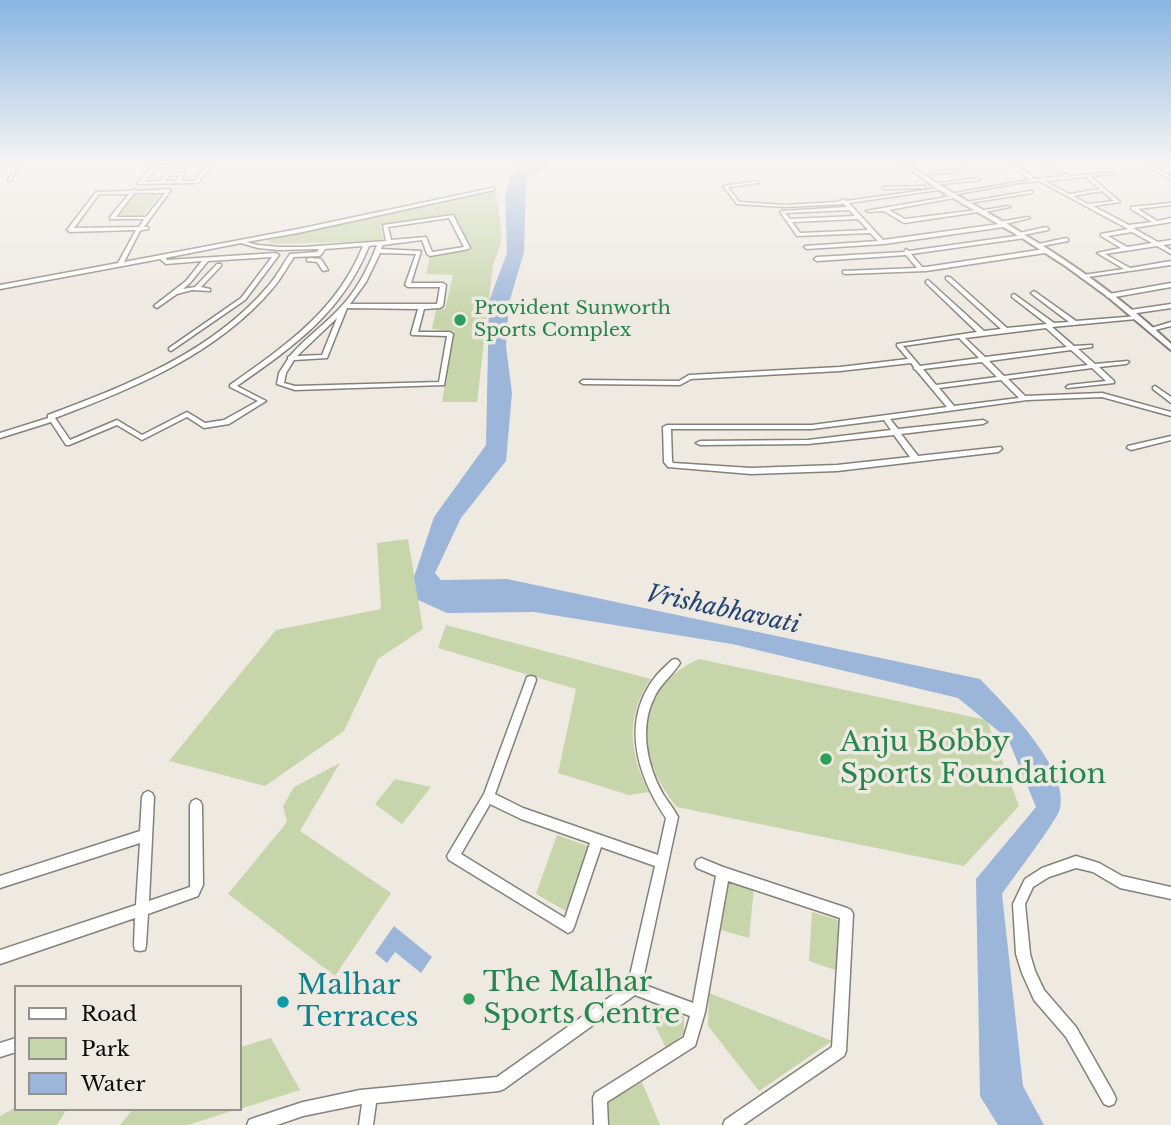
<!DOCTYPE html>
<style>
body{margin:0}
#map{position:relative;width:1171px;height:1125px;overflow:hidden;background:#eee9e1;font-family:"Libre Baskerville",serif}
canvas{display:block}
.legend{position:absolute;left:14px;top:985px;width:228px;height:126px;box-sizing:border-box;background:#eee9e1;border:2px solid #94908a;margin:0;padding:9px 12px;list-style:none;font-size:21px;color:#0d0b08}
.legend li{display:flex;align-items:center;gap:14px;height:35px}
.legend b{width:35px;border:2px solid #94908a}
</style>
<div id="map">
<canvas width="1171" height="1125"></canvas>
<ul class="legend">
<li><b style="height:9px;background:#fff"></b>Road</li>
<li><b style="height:19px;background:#c7d5aa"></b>Park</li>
<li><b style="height:19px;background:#9cb6da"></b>Water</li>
</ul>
</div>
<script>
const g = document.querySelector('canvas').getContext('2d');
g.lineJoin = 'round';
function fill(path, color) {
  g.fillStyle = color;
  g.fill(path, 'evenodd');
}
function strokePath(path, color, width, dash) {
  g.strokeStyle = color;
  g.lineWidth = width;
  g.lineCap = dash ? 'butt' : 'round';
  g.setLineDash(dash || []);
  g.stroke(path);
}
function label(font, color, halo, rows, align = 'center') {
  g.font = font + ' "Libre Baskerville",serif';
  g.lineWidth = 7;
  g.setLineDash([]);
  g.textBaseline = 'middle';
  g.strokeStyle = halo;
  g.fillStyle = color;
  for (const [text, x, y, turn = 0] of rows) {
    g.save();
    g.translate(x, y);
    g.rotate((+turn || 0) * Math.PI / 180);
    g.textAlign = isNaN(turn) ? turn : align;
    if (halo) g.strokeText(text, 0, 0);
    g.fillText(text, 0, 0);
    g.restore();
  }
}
fill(new Path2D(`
 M496,190L502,239L493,265L477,402H442L454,331L432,329L436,310L445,309L453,275L426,274L430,254L471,251L454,215L380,225L384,241L270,244L268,240Z
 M134,195H160L141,217L114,218Z
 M408,539L423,629L378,659L344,731L265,786L169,761L276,630L381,609L377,543Z
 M446,625L651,679C625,715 629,754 649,792L629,795L558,773L576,689L438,648Z
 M699,659L987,720L1019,806L964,866L677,807C635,757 633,688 699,659Z
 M340,763L300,831L391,893L335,976L228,894L287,822L283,806L294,787Z
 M395,779L431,787L402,824L375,804Z
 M557,835L588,846L566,911L536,894Z
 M727,881L754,888L749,938L721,930Z
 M812,912L841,921L838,971L809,961Z
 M709,993L832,1041L759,1091L708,1026Z
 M651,1004L684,1017V1034L666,1048L647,1010Z
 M271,1038L300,1090L240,1109V1047Z
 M642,1082L660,1125H607L606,1103Z
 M16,1107V1109H67L57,1125H0V1116Z
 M133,1109H238L188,1125H120Z`), '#c7d5aa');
fill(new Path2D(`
 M522,162H551L549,168L526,178L524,252L509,303L506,346L512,393L506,461L461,518L435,573L441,580L507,579L980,679C1005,705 1070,769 1060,809C1056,822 1013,878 1002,894L1023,1086L1044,1125H998L980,1096L976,879L1036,807L1008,739L958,698L732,644L534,612L447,613L418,600L414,577L434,517L486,445L489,301L507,253L505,198L510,176Z
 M394,926L432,957L421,973L395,952L387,963L375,953Z`), '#9cb6da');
const minor = new Path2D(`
 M25,162L10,181L8,180L20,164L0,165V163Z
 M157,162H161L159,165L211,164L213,165L198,183L138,184V182ZM207,166L195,181H181L185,173L183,172L166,174L159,181L144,182L157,167ZM180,175L176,181H164L169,176Z
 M903,162H920L904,164L902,163Z
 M1008,162H1013L1035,179L1064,176L1038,162H1043L1069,176L1114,172L1112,174L1090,176L1120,202L1093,206L1129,225L1152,222L1131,209V207L1171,203V205L1138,209L1157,221L1171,218V222L1133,228L1158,242L1171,240V244L1163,245L1171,250V254L1157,246L1105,254L1130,268L1171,261V265L1081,278V276L1083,275L1124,269L1097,253L1121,248L1101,236V234L1128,229L1039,181L1019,183L946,196L944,195L1030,180ZM1086,177L1100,189L1069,194L1045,181ZM1102,191L1114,201L1088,204L1073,196ZM1132,232L1152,243L1127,247L1108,236Z
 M1141,162L1171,164V166L1147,164L1171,176V179L1145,166L1147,164Z
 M962,169L964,171L919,175L917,174Z
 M978,178L980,179V180L933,185L931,184Z
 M757,181L759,182V183L728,187L739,202L785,205L837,202L841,201V200L843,199L846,201L940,188V189L938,190L849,203L883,240L999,224V222L1028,217L1030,218L1005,224L1007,225L1004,227L884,244L807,249L804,247L805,246L878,241L870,233L797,236L780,212L782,211L847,207L844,204L785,207L737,204L723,186ZM849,210L855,216L790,219L785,213ZM858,219L868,230L800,233L792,222Z
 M923,186H925V188L884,189L882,188L884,187Z
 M492,188H494V190L298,233L246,242L258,245L279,247H304L386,241L383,225L453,215L470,248L469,249L430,256L427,254L422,240L383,245L381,249L421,251L411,283H443L446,285L443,306L440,308L424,309L418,332H450L453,334L444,385L295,390L277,384L279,373L288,359V357L290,356C304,339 323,326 338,310C356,292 368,269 377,245L369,246C342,313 294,346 237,386L266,401L229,424L204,428L187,417L142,440L117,425L69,445H66L51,422L0,438V433L48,418V415C128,385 213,352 269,285C277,276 283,264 290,254L317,252L319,249L279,250L258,248L241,243L165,258L167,260L276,253L279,255L245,300L171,351L169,350V348L241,298L272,257L208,261L190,283L183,289L195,287L217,264H221V266L201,287L210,289V291L192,290L177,294L157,308L154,306L155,305L186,281L202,261L166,264L160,259L0,289V285L118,263L136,230L70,232L67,230L96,192L131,191L134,189L136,191L169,189L171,190L144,227H148V229L142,230L140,231L124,262L298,229ZM134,193H165L146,217H116ZM99,194H129L110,217V219H144L139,227L74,228ZM449,218L464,247L432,252L426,237L391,240L388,227ZM363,246C336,312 286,345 230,385V387L258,401L224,420L205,423L187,412L142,435L117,420L70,440L55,418C135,388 217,354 273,288C281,279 287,267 294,257L319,256L321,255L325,249ZM380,253L416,254L405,285L408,287H440L437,304H350L366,282ZM347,308L418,309L411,334L412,335L447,336L439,382L295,386L284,383L286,373L294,360L327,358ZM337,318L322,355L297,356Z
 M1030,191H1032V193L963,204L961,203Z
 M952,196H954V198L889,210L905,219L977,210L979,211L1008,206L1010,207L980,213L978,212L904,223L884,211L868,212L866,211Z
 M1046,227L1049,229L1048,230L1018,236L1015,234Z
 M1023,235L1025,236V238L911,254L922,267H926L1045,249L1048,251L1045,253L926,271L845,274L843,273V271L917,268L906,255L817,261L814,259L817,257L904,252L906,249L909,251Z
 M1066,238L1068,239V241L1037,247L1034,245Z
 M309,258L321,259L328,270L323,271L317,262L307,261V259Z
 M946,277H950L1007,328L1047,324L1012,297V295L1014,294L1054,323L1069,322L1032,294L1031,293L1034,291L1076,321L1138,316L1139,317L1136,319L1052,327L1074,346L1092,345V347L1078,349L1095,364L1128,361L1129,362L1126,364L1099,367L1114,381V383L1067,388L1066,387L1069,385L1106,381L1092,368L1008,379L1025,396L1102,393L1171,412V416L1102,397L1027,400L890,419L898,429L983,420L987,422L983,424L901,434L918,456L1001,447L1002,449L998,452L837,471L751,474L668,467L664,462L663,427L667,425H812L947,407L916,370L914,369V367L911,363L840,371L691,379L680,385L583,384L580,382L583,380L679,381L689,375L840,367L908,359L897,346V344L977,332L926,283V281L928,280L984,331L1001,329L946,279ZM1046,328L1067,347L985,357L965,338ZM959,338L979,358L920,366L903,346ZM1071,350L1088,365L1004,376L989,361ZM982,362L997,377L936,385L923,369ZM1001,380L1019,398L954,406L939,388ZM884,420L891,430L808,440L700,441L696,443L700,445L808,444L894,435L910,457L837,465L751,468L673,463L672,461L671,429H812Z
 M1171,283V287L1109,298L1106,296L1109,294Z
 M1171,304V308L1130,314L1127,312L1130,310Z
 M1171,322V326L1151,331L1148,329Z
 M1155,386L1171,397V403L1153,389V387Z
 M1171,436V440L1131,450L1127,448L1128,446Z
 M675,659L678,660L680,663C672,676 660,684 654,698C639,728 647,766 663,794C668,802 674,809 678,817L642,984L693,1003L716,876L697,868L695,864L697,860L701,858L723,867L847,908L851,910L853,914L846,1051L844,1056L743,1125H723L725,1120L832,1047L840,918L728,881L705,1012L695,1046L607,1102L608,1125H594L593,1098L595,1093L684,1037L690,1016L635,995L504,1089L499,1091L376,1103L373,1125H359L362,1104L303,1116L277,1125H247L249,1120L254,1118L303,1102L360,1090L497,1077L628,984L655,866L601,847L574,927L572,931L568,933L449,860L447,856L484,794L526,680L527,677L531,676L535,677L536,680L495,794L523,808L658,855L666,818C637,775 620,721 656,676C661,670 667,665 672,660ZM490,804L521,819L590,843L565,918L461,854Z
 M148,791L152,793L154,797L149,901L190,887V805L192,801L196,799L200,801L202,805L203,885L198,896L148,914L146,945L145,950L140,951L135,950L134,945L135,918L0,964V950L136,905L140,843L0,888V876L140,831L142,797L144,793Z
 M1076,856L1099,863L1122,876L1171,887V899L1120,888L1093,872L1076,868L1049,877L1033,887L1025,904L1030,954L1035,971L1044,990L1076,1027L1114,1094L1116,1099L1114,1104L1109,1106L1104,1104L1066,1037L1034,1000L1022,973L1016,954L1013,904L1025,879L1042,868Z
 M16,1038V1052L0,1057V1043Z`);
const tertiary = new Path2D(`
 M900,162H906C943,190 986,210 1025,235C1077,266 1126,302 1171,344V350L1108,297L1064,265L1019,236L936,188Z`);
strokePath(minor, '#85817a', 3);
strokePath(tertiary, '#85817a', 4);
fill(minor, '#fff');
fill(tertiary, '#fff');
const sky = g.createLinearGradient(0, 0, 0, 320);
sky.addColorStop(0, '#89b5e2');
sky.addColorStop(0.51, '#f7f5f2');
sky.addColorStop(1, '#f7f5f200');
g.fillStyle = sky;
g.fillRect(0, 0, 1171, 320);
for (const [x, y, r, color] of [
 [460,320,7,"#2e9e5b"],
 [826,759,7,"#2e9e5b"],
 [469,999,7,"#2e9e5b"],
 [283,1002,7,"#0f9aa8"]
]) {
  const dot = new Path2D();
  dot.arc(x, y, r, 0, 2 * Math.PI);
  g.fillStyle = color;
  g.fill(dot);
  strokePath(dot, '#eee9e1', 2.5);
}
label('19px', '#27864d', '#eee9e1', [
 ["Provident Sunworth",474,309],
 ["Sports Complex",474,331]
], 'left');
label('italic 24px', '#224473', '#eee9e1', [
 ["Vrishabhavati",723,610,12]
]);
label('28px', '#27864d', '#eee9e1', [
 ["Anju Bobby",840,743],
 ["Sports Foundation",840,775],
 ["The Malhar",483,983],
 ["Sports Centre",483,1015]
], 'left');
label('28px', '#0d838f', '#eee9e1', [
 ["Malhar",297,986],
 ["Terraces",297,1018]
], 'left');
</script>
